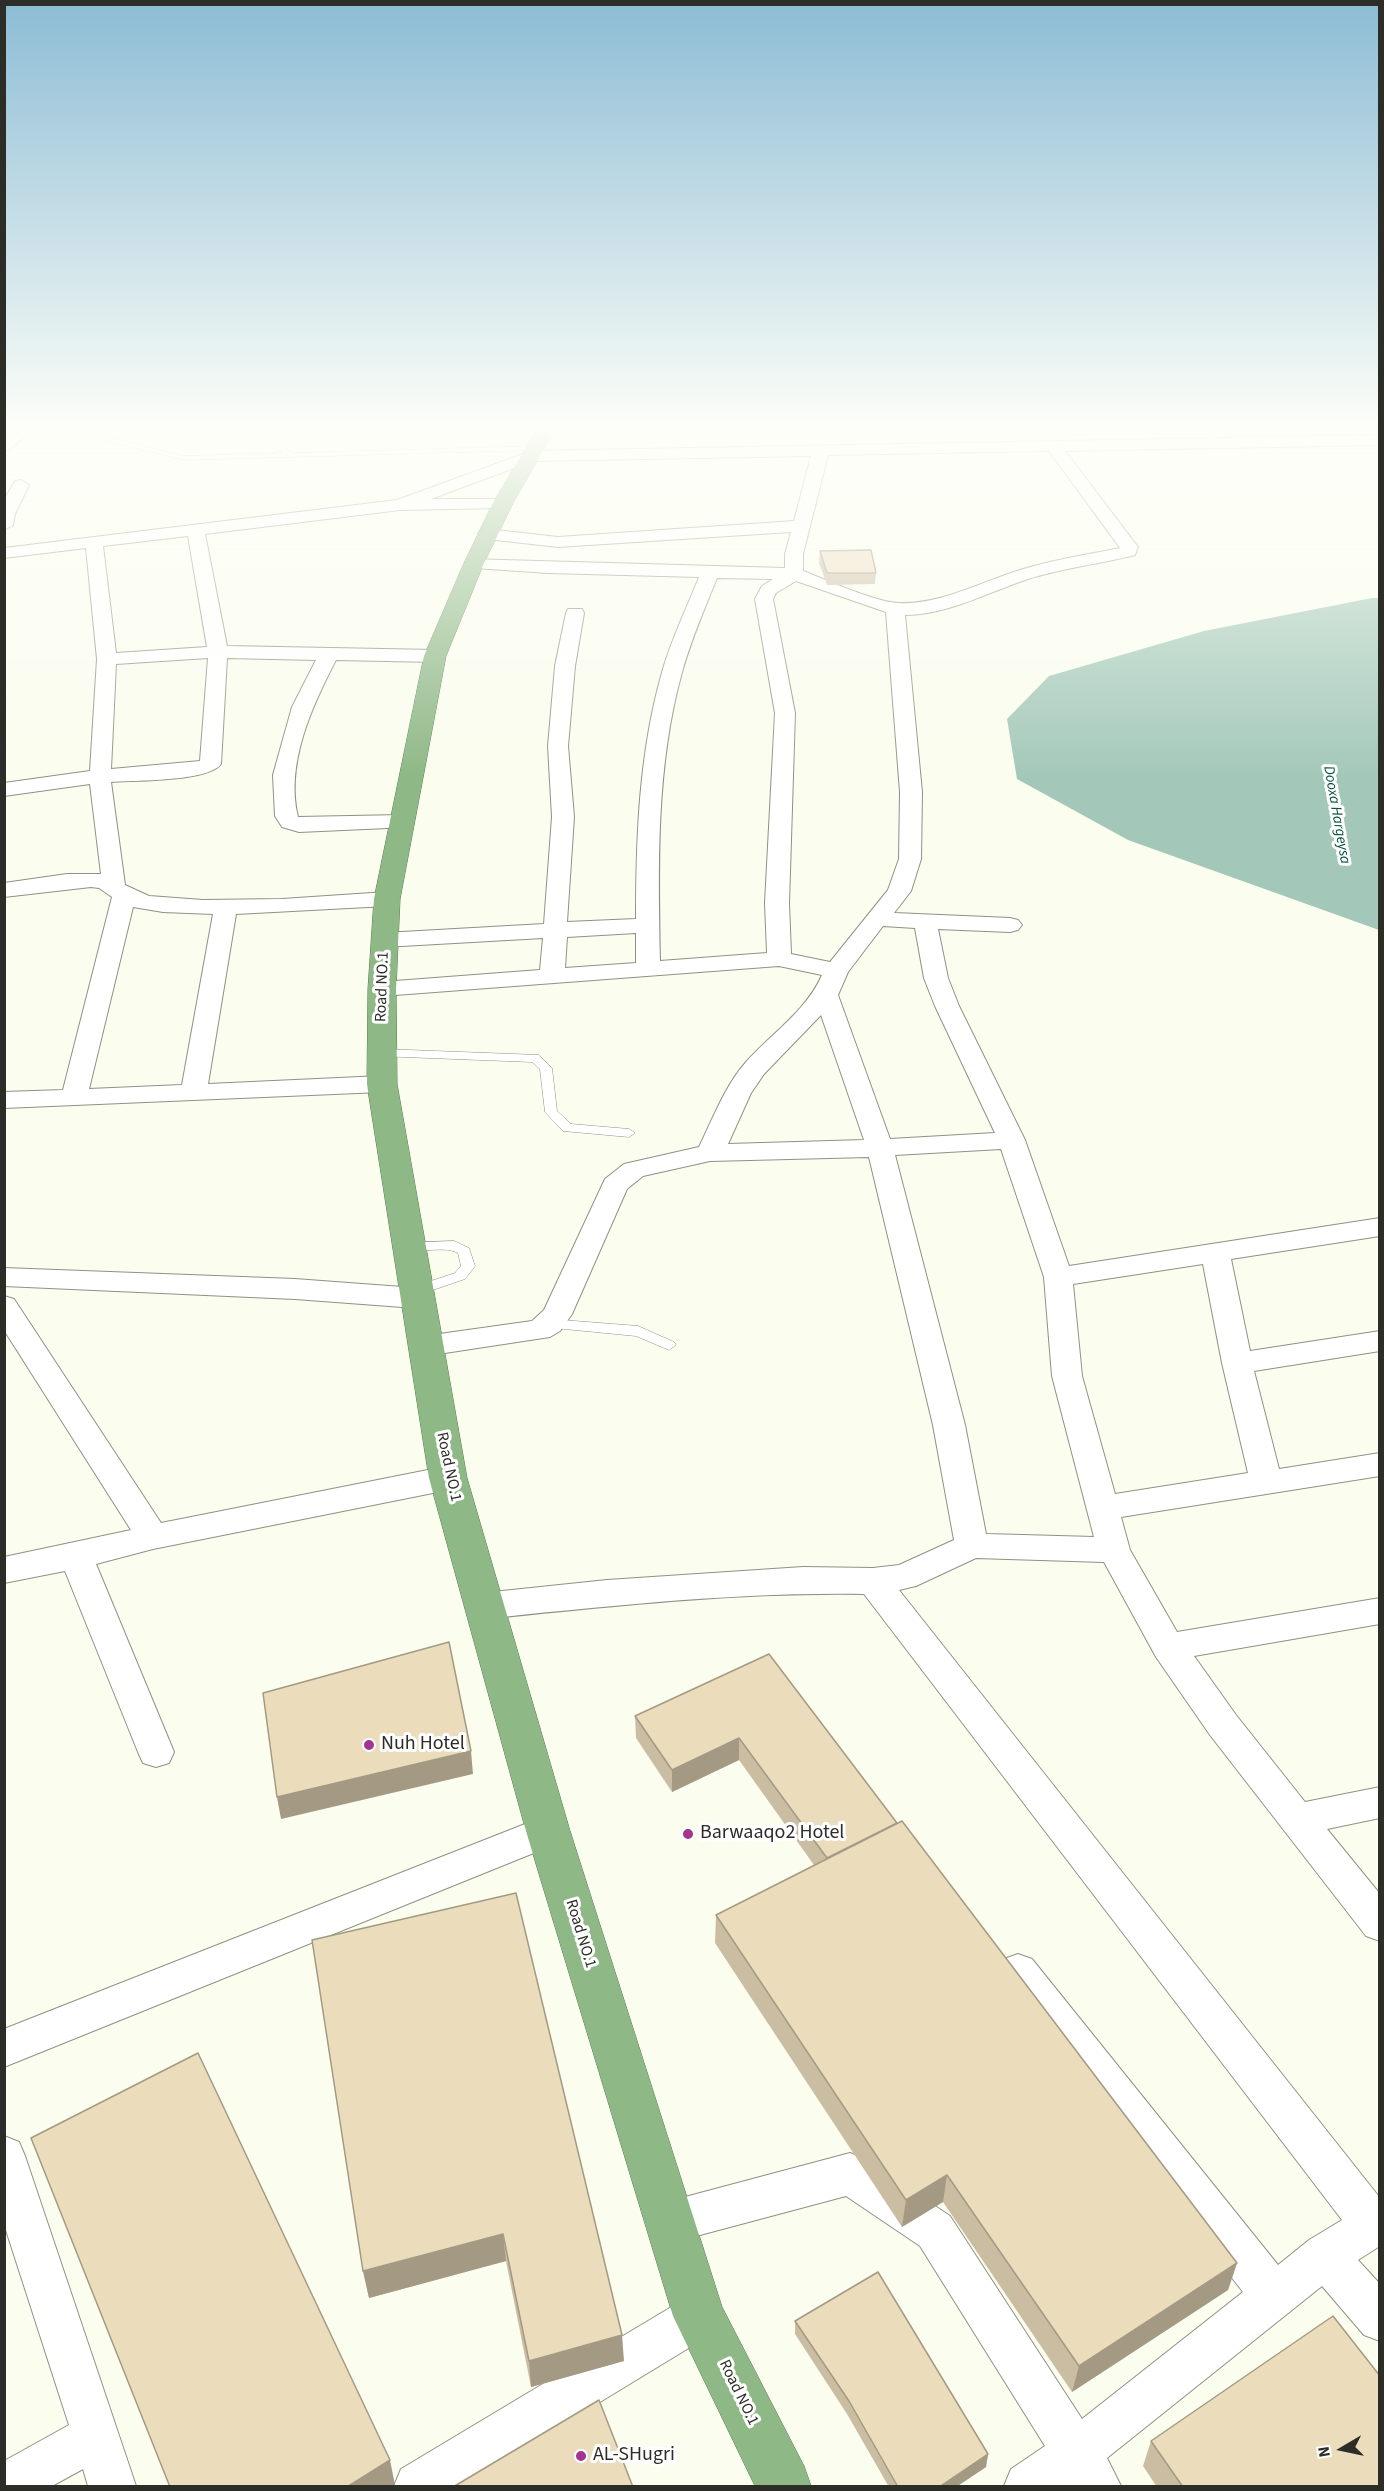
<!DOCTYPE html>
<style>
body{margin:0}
#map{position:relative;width:1384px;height:2491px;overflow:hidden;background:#fbfdef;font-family:"Source Sans 3",sans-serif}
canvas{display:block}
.frame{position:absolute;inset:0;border:6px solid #2d2d28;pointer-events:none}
.north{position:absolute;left:1312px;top:2419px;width:60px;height:60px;-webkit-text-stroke:4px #fff;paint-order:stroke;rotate:261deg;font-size:16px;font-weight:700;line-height:24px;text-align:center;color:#2d2d28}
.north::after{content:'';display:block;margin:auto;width:21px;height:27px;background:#2d2d28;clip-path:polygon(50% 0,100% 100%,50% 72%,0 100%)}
</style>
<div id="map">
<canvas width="1384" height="2491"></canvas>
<div class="frame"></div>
<div class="north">N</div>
</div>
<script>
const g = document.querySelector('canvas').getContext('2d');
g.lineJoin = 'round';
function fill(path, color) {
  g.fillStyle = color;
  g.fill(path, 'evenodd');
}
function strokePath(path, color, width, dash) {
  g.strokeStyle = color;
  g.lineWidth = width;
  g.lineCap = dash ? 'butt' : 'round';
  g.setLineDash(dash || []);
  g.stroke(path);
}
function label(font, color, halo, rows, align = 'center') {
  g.font = font + ' "Source Sans 3",sans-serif';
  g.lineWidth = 6;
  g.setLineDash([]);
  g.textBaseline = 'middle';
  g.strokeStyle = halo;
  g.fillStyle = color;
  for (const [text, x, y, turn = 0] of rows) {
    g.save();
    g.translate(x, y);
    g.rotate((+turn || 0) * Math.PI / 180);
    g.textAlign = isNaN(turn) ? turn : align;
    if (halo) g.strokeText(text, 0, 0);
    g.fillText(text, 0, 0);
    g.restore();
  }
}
fill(new Path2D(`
 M1372,598H1380L1379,930L1128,840L1017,779L1007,719L1049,676L1204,631Z`), '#a3c8b9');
const service = new Path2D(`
 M94,428H102L103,436L184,456L282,453L251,428H259L292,453L536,446L540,448L536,450L184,460L97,439Z
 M382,1049L539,1055L552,1068L557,1111L571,1124L629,1129L635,1133L629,1137L563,1131L545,1112L540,1069L532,1062L378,1056L376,1053Z
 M454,1241L469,1248L475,1266L465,1279L418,1295L413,1293L411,1290L413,1287L455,1273L461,1266L458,1253C442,1244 412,1257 401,1246L403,1243Z
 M549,1319L638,1326L674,1342L676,1345L669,1350L636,1336L544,1327L542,1324Z`);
const minor = new Path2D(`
 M16,428H35L10,449L4,451V438Z
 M1380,435V445L1065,451L1138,547L1135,555C1100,564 1062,568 1028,579C989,592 947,615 905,615L922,792L921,859L911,891L894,913L1010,918L1018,920L1022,925L1018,930L1010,932L938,929L948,978L959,1006L1025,1140L1069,1266L1380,1218V1236L1231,1259L1250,1351L1380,1331V1351L1254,1371L1279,1469L1380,1453V1476L1121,1517L1130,1550L1177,1632L1380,1598V1624L1194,1656L1236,1715L1305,1802L1380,1787V1818L1327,1829L1380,1894V1941L1366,1936L1210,1735L1156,1657L1104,1562L976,1558L916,1586L899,1590L1380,2198V2246L1358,2260L1380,2284V2341L1364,2335L1322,2286L1107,2458L1121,2486H1004L1011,2469L1045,2446L920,2246L846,2196L670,2243L655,2237L648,2222L655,2207L670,2201L850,2153L865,2159L950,2216L1082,2419L1243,2292L1004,1985L998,1972L1004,1959L1018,1954L1032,1959L1278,2265L1309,2240L1342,2220L864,1594C737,1592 609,1606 483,1619L471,1615L466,1606L471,1597L483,1593L607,1580L803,1567L873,1568L899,1565L954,1540L933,1425L869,1157L710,1161L643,1176L627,1189L572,1314L560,1331L550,1337L425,1356L414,1353L410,1346L414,1339L425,1336L532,1321L544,1310L605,1179L624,1164L699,1147C713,1118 725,1086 746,1062C771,1034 807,1010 822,975L779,966L382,996L373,994L370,989L373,984L382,982L540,970L543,938L384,947L376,945L372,940L376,935L384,933L544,924L552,817L548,746L555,666L566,613L568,609H582L584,613L575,666L568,746L574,817L567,922L636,919C636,837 639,755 661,676C670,642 686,610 699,577L548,573L474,568L468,567L465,563L468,559L785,568V554L791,532L558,547L487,539L481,538L478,534L481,530L487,529L558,537L794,521L811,456L533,461L431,499H509L512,503L509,507L503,508L400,510L205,534L227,646L435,650L442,652L445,656L442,660L435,662L336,660C312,706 285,764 298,817L402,815L410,817L413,822L410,827L299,832L282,827L275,816L273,775L292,707L316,660L227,658L221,764C208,782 134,780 111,782L125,885L149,896L203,900L282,899L387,892L395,894L399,899L395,904L387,906L236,914L208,1084L382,1076L391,1078L395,1084L391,1090L382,1092L4,1108V1092L63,1090L112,897L99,888L91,887L4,897V883L67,874H101L90,784L4,796V783L90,771L97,659L86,548L4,558V548L397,500L531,451ZM1049,451L1120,548C1086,555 1050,560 1017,571C979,583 939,605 898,603C875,602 827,580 803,571V554L828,455ZM188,536L207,647L116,653L103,546ZM717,578L773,579L762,586L755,599L775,713L765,903L767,953L660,961C658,866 656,768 681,676C690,642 704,610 717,578ZM796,581L886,612L900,792L899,859L888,890L830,962L791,954L789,903L795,713L773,599L776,593ZM208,658L200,761L111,769L116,664ZM133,907L163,912L213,914L182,1085L89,1089ZM883,926L915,928L924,978L935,1006L995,1133L890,1139L838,995L848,972ZM636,933V963L565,968L567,937ZM821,1015L864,1140L728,1144L751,1093L764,1074ZM1001,1149L1044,1277L1052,1376L1094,1537L986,1534L965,1425L895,1155ZM1203,1264L1222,1363L1248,1473L1115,1494L1082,1376L1073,1284Z
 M21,480L29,485L15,514L13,525L4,530V500L15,481Z
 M4,1268L295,1279L416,1288L426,1291L431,1298L426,1305L416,1308L295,1299L4,1286Z
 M4,1296L14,1299L161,1523L448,1466L459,1470L464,1478L459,1486L448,1490L153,1549L96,1564L174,1752L169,1763L156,1767L143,1763L138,1752L65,1571L4,1583V1557L131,1530L4,1330Z
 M548,1815L561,1820L567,1831L561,1842L4,2067V2029Z
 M4,2136L19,2142L25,2156L136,2486H88L83,2469L52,2486H4V2461L69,2425L4,2224Z
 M699,2293L715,2300L722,2316L715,2332L462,2486H394L401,2469L683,2300Z`);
const trunk = new Path2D(`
 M538,428H556L513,503L484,563L446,656L400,899L396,989L397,1084L467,1478L570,1831L722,2307L804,2466L811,2486H755L673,2316L526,1831L429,1478L367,1084L368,989L374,899L424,656L464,563L493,503Z`);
strokePath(service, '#909184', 1);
strokePath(minor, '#909184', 2);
strokePath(trunk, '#597c51', 1);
fill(service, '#fff');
fill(minor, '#fff');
fill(trunk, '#8eb886');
fill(new Path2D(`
 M820,551L876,573L875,584L827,585L819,563Z
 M769,1654L897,1823L1237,2263L1228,2290L1072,2392L943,2202L902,2227L715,1943L716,1915L814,1865L739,1760L672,1792L636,1738L635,1716Z
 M312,1940L624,2361L531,2387L506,2261L369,2298L363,2271Z
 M795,2321L988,2454L986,2467L956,2487H889L847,2414L795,2334Z
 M1151,2441L1380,2487H1157L1143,2466Z`), '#cabda2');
fill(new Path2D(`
 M739,1738V1760L672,1792V1770Z
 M471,1751L473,1774L281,1819L277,1797Z
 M947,2175L943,2202L902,2227L906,2200Z
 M503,2234L506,2261L369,2298L363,2271Z
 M1237,2263L1228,2290L1072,2392L1079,2366Z
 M622,2335L624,2361L531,2387L529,2361Z
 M988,2454L986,2467L956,2487H939Z
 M390,2460L395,2485L393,2487H347Z`), '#a49a84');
const building = new Path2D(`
 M871,550L876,573H827L820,551Z
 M449,1642L471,1751L277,1797L263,1693Z
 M769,1654L897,1823L827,1858L739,1738L672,1770L635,1716Z
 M902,1821L1237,2263L1079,2366L947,2175L906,2200L716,1915Z
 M516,1893L622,2335L529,2361L503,2234L363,2271L312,1940Z
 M198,2053L390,2460L347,2487H170L31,2138Z
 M878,2272L988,2454L939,2487H898L849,2401L795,2321Z
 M1333,2316L1380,2376V2487H1183L1151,2441Z
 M599,2400L633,2487H453Z`);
fill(building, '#ebdcbc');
strokePath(building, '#a49a84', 1.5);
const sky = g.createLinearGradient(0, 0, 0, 777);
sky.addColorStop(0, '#8cbcd5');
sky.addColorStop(0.55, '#fdfef8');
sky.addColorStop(1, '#fdfef800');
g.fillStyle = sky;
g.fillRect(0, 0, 1384, 777);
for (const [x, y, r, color] of [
 [369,1745,6,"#a33492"],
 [688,1834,6,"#a33492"],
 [581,2456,6,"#a33492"]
]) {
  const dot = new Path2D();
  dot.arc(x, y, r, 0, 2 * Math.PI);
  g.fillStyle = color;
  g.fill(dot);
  strokePath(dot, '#fff', 2);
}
label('italic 15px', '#07503c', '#fff', [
 ["Dooxa Hargeysa",1336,815,80]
]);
label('16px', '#2d2d28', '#fff', [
 ["Road NO.1",383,987,-88],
 ["Road NO.1",448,1467,78],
 ["Road NO.1",580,1934,73],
 ["Road NO.1",738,2393,64]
]);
label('20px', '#2d2d28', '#fff', [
 ["Nuh Hotel",381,1745],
 ["Barwaaqo2 Hotel",700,1834],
 ["AL-SHugri",593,2456]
], 'left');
</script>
